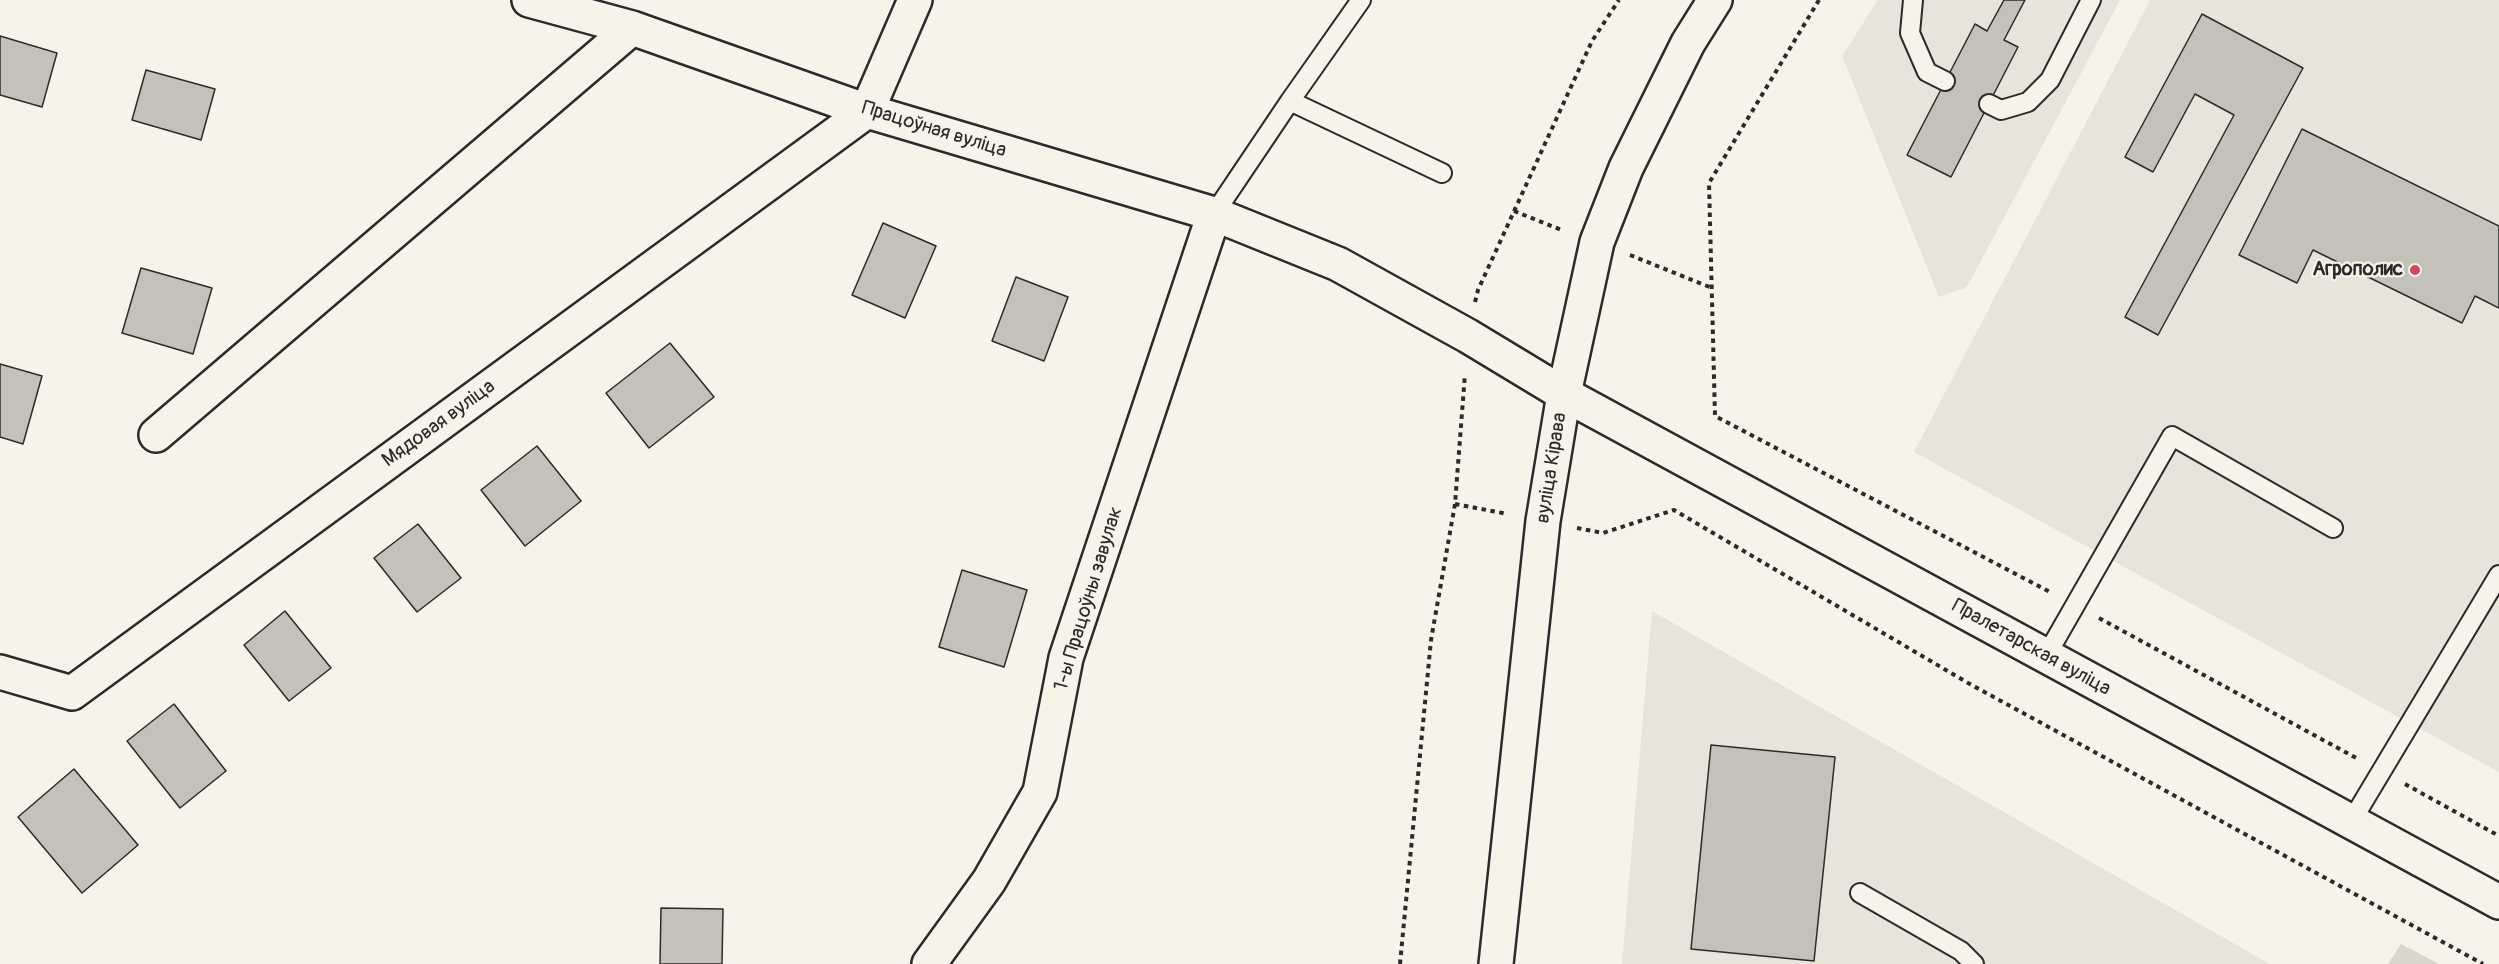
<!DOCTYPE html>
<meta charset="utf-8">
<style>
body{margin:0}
canvas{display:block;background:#f7f3e8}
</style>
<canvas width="2499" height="964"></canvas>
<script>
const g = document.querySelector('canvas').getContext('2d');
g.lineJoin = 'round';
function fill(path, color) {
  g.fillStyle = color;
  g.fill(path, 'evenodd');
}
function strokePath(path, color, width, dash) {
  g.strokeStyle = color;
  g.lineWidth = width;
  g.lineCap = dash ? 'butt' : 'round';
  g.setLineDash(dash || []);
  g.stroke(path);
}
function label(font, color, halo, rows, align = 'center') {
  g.font = font + ' Pangolin,sans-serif';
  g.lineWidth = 4.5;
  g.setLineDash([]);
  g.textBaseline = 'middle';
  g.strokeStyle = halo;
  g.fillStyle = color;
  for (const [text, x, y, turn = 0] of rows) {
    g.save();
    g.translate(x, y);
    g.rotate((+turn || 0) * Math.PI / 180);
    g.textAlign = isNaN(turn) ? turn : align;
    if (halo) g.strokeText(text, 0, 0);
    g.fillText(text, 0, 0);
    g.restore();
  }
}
fill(new Path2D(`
 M1878,0H2120L1967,287L1939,297L1842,56Z
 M2150,0H2499V772L1914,452Z
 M1652,611L2270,964H1622Z`), '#e8e4da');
fill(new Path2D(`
 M2401,944L2439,964H2388Z`), '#dad6cc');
const building = new Path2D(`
 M2004,0H2025L2004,40L2018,47L1951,177L1907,155L1975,24L1987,31Z
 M2202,14L2303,68L2158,335L2125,317L2234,115L2195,94L2153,172L2125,157Z
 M0,36L57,53L42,107L0,95Z
 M146,70L215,89L201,140L132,120Z
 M2302,129L2499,226V308L2475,296L2462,323L2313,250L2297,283L2239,255Z
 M883,223L936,246L905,318L852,295Z
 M141,268L212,288L193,354L122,333Z
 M1016,277L1068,297L1044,361L992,341Z
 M670,343L714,397L649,448L606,393Z
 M0,364L42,376L23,444L0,437Z
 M537,446L581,501L525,546L481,490Z
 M418,524L461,578L417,612L374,558Z
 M962,570L1027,590L1004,667L939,647Z
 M285,611L331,668L289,701L244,645Z
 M174,704L226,771L180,808L127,741Z
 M1711,745L1835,757L1814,961L1691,949Z
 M74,769L138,845L82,893L18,817Z
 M661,908L723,909L722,964H660Z`);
fill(building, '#c4c1b9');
strokePath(building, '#2b2b2b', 1.5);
const service = new Path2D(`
 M1913,0L1910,33L1927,72L1945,81
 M1290,101L1361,0
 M1989,104L2001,110L2028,102L2050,80L2091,0
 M1214,214L1290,101L1442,173
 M2046,656L2172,436L2333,528
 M2351,822L2499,575
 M1860,893L1961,951L1974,964`);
const minor = new Path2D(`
 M529,0L632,28L867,111L1214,214L1338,264L1468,336L1564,394
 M156,435L632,28
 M0,672L72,693L867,111L915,0
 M929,964L989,881L1040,792L1066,658L1214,214`);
const secondary = new Path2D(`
 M1564,394L2499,902
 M1496,964L1543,521L1564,394L1597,242L1626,168L1688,43L1715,0`);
strokePath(service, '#2b2b2b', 22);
strokePath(minor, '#2b2b2b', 38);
strokePath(secondary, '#2b2b2b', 38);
strokePath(new Path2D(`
 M1819,0L1709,183L1715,416L2050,592
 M1514,211L1564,231
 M1630,255L1712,288
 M1475,302L1478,290L1592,41L1619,0
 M1455,504L1508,514
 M1577,528L1603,533L1674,510L1968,683L2483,964
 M2099,618L2358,759
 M2405,784L2499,836
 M1400,964L1431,640L1455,504L1465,374`), '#2b2b2b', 4, [4.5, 4.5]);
strokePath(service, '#f7f3e8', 18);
strokePath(minor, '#f7f3e8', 33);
strokePath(secondary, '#f7f3e8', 33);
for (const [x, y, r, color] of [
 [2415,270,6,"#d1495b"]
]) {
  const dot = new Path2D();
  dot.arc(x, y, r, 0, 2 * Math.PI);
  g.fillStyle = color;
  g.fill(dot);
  strokePath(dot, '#f7f3e8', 2);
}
label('20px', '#2b2b2b', '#f7f3e8', [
 ["Працоўная вуліца",934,130,17],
 ["Мядовая вуліца",439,424,-36],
 ["вуліца Кірава",1552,468,-81],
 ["1-ы Працоўны завулак",1089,599,-73],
 ["Пралетарская вуліца",2031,648,29]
]);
label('bold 20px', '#2b2b2b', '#f7f3e8', [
 ["Агрополис",2403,270]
], 'right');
</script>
